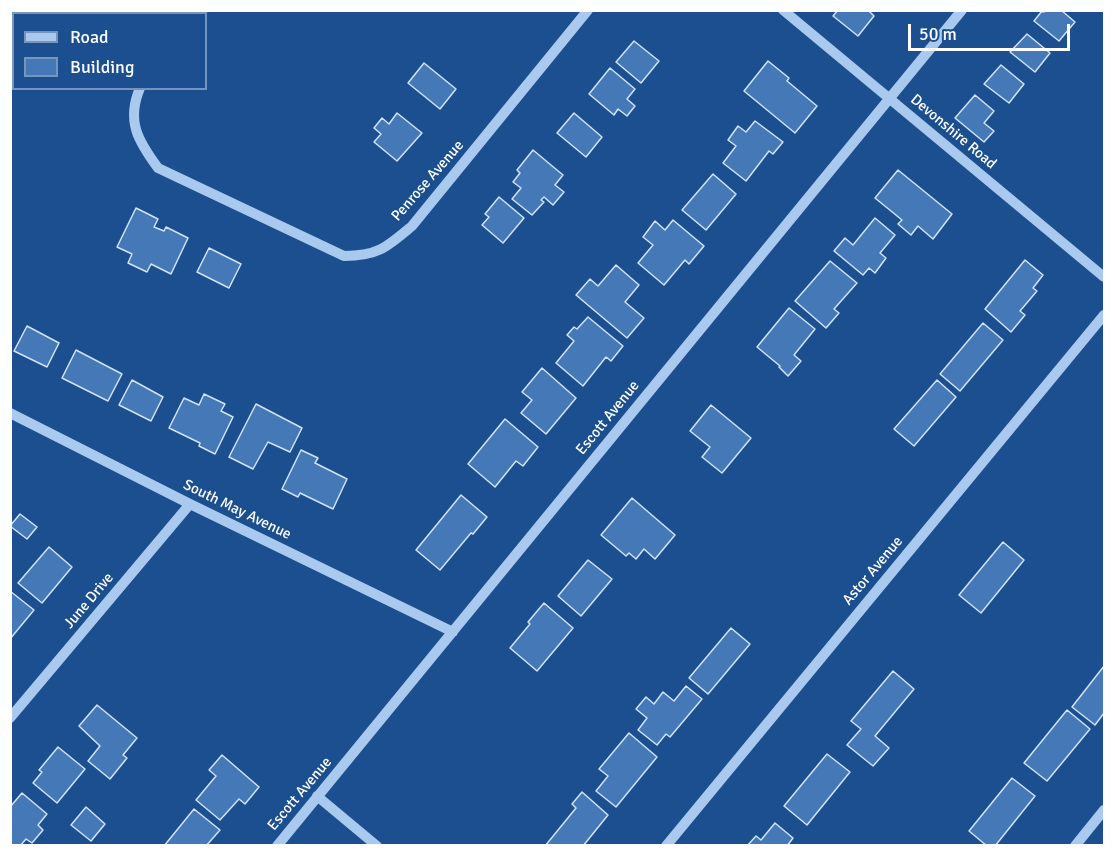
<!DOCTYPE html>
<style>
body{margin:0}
#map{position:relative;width:1115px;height:856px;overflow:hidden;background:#1b4f8f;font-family:Signika,sans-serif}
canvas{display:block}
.frame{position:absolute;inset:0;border:12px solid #fff;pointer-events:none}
.legend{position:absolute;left:12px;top:12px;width:195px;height:78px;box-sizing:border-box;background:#1b4f8f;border:2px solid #7695bc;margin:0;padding:8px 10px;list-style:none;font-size:18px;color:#fff}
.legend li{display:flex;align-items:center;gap:12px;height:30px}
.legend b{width:30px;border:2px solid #7695bc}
.scale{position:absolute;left:908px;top:24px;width:162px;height:27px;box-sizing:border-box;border:3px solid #fff;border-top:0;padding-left:8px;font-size:18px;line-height:21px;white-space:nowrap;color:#fff;-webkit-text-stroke:4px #1b4f8f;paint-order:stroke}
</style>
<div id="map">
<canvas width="1115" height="856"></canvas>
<div class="frame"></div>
<ul class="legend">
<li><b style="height:8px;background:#a9c9ee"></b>Road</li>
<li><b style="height:16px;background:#4478b7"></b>Building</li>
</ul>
<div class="scale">50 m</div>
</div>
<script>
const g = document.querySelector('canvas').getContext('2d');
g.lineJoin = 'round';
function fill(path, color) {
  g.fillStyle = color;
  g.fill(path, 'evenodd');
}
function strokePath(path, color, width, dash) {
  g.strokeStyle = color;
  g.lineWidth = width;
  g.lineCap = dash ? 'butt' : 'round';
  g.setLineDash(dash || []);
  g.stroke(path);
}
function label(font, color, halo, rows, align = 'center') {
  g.font = font + ' Signika,sans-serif';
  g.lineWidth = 4.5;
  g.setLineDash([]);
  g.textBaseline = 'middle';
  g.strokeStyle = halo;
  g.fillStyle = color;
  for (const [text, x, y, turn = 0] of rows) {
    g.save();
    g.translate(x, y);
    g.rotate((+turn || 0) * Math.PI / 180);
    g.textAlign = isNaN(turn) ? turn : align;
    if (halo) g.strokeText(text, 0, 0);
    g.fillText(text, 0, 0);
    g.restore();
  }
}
const building = new Path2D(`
 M838,10H868L874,16L858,36L833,16Z
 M1046,10H1061L1075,22L1059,41L1034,21L1042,11L1044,12Z
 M1027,34L1050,53L1035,72L1010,52Z
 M634,41L659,61L641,83L616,62Z
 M768,61L789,78L787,81L817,106L795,133L744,91Z
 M424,63L456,89L440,109L408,83Z
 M1001,65L1024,84L1009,103L984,84Z
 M610,68L635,89L627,99L635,106L627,116L618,109L614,115L589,94Z
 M975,95L994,111L984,123L994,131L984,142L955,118Z
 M397,113L422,133L397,161L374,142L381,134L374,128L382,118L389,124Z
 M574,113L602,137L586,157L557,133Z
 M755,121L783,142L773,154L769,151L746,181L723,163L736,146L728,140L738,126L746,132Z
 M533,150L563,175L555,185L564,192L553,205L544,197L541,200L544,202L532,215L512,199L521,188L513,182L520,173L517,170Z
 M898,170L952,214L933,239L918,226L911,235L898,224L902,220L875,198Z
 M713,174L736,194L706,230L682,210Z
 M499,197L524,218L503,243L482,225L489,217L485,214Z
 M136,208L158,219L154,227L164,231L166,227L188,238L171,274L151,264L147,272L128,263L132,254L117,247Z
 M875,218L895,235L880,253L886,258L875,273L869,268L863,275L834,251L845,238L853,245Z
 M673,220L704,246L689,264L685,260L664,285L638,263L653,245L643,237L655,221L665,230Z
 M209,248L241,264L229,288L197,272Z
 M1025,260L1043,275L1033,288L1037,291L1020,311L1025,315L1011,332L985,309Z
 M830,261L857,283L834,309L839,313L826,328L795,301Z
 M616,265L639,285L625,302L644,318L627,338L576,295L590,279L598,286Z
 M789,308L815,329L794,355L801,361L788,376L779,367L780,366L757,347Z
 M588,317L623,346L611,361L606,357L583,386L556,363L574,341L567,335L574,327L577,329Z
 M983,323L1003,340L960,391L940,374Z
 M27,326L59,343L47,367L14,351Z
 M76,350L122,374L108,401L62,378Z
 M542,368L576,398L546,434L521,413L532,400L522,392Z
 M132,380L163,397L151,421L119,405Z
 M937,380L956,397L914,446L894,429Z
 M204,394L225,404L221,411L233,417L215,454L199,446L200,443L169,428L184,398L199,405Z
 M256,404L302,428L290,452L268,442L253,469L229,457Z
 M711,405L751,438L722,473L702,457L710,447L690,431Z
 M505,419L538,447L523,466L516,461L495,487L468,464Z
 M301,450L318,458L315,463L347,479L333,509L300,493L298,497L282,489Z
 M461,495L487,517L473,534L471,533L440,570L416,550Z
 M632,498L675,535L655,559L644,549L636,559L629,553L626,556L601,535Z
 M20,514L37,527L27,539L10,526Z
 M1003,542L1024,560L981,613L959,595Z
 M49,547L72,567L42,603L18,583Z
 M588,560L612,579L581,616L558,596Z
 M10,591L34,610L10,639Z
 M544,603L573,628L537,671L510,648L530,624L528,622Z
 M731,628L750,644L708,694L689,678Z
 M1104,666V713L1095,725L1072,707Z
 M893,671L914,689L875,736L889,748L873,766L847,745L861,729L851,721Z
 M686,686L702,699L670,737L666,734L657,745L638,730L647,718L636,709L646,697L654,704L663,692L674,701Z
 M97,705L137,738L123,755L127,758L110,779L88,761L100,746L79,726Z
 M1067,710L1090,729L1047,781L1024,763Z
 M629,733L657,757L616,807L596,791L608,776L599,769Z
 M58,747L85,769L57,803L33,783L42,772L39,770Z
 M827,754L850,772L807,825L784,806Z
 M222,755L259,787L245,804L239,799L220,820L196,800L216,776L209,770Z
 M1012,778L1035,796L995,846H987L969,831Z
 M582,792L608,815L583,846H545L576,808L572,804Z
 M22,793L47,814L38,825L43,830L32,843L26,839L20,846H13L10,843V807Z
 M86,807L105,824L91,841L71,825Z
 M194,809L220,830L206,846H164Z
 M775,823L793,838L787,846H747L756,836L761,840Z`);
fill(building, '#4478b7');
strokePath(building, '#cfe3fa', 1.5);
strokePath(new Path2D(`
 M783,10L1104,277
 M200,14L203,10
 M140,88C126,121 138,141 158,168L344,256C378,256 387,247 412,226L588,10
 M10,413L190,504L453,632
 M10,718L190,504
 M317,796L377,846
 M277,846L962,10
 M666,846L1104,315
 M1075,846L1104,810`), '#a9c9ee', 10);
label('15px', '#fff', '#1b4f8f', [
 ["Devonshire Road",953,132,40],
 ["Penrose Avenue",428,181,-49],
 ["Escott Avenue",608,418,-51],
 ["South May Avenue",237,510,26],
 ["Astor Avenue",873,571,-50],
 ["June Drive",89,601,-50],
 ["Escott Avenue",300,794,-50]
]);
</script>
